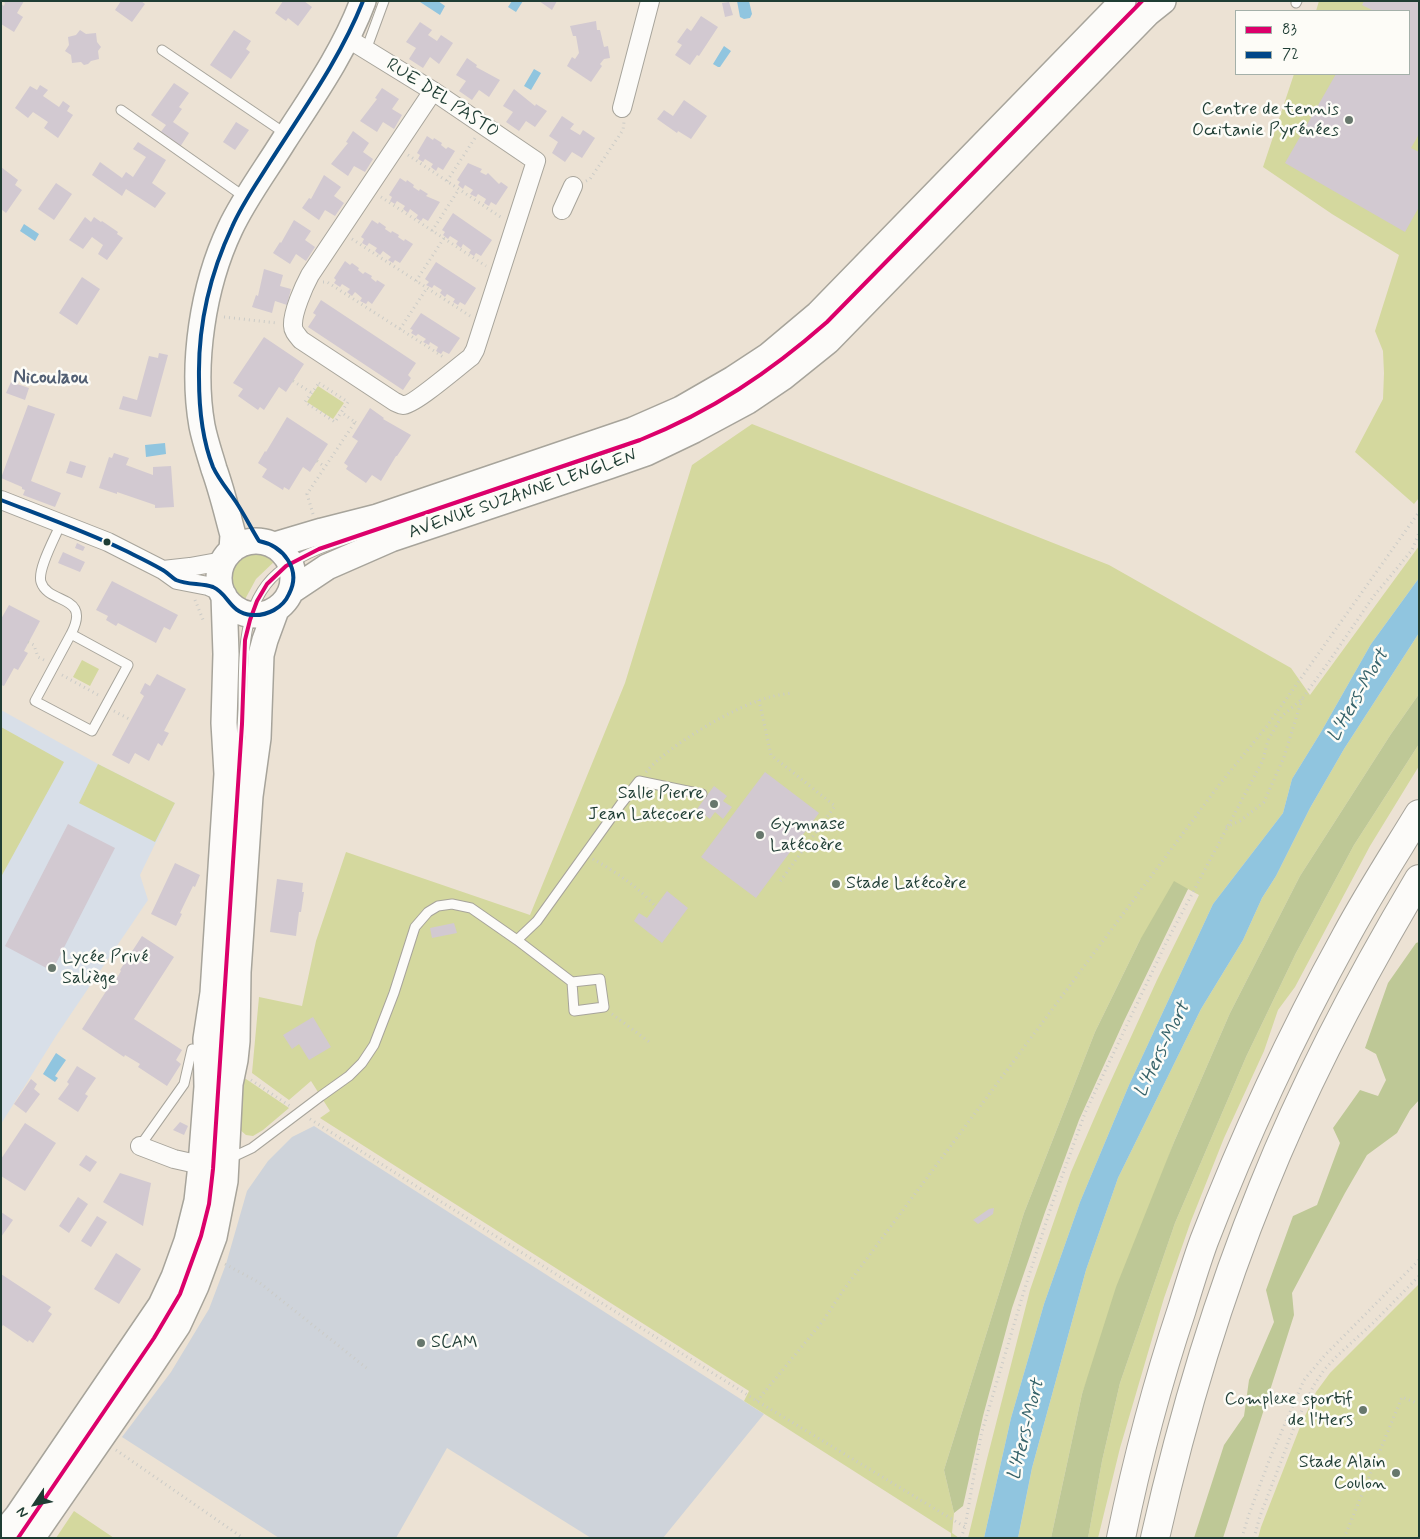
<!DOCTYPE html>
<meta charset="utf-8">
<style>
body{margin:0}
#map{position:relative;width:1420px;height:1539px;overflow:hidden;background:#ece2d4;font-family:Mynerve,sans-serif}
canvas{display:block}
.frame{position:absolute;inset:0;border:2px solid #1f3d34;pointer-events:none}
.legend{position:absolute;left:1235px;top:10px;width:175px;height:65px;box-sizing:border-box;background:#fdfcf7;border:1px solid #a4b0a9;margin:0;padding:6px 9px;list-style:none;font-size:15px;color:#1f3d34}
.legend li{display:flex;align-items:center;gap:10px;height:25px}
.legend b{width:25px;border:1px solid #a4b0a9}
.north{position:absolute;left:10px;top:1479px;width:50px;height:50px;-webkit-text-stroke:4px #fdfcf7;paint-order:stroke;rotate:236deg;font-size:14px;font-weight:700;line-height:20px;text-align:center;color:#1f3d34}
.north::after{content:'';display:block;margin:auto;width:18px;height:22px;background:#1f3d34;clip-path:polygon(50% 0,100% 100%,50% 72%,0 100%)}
</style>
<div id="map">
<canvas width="1420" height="1539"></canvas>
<div class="frame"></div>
<ul class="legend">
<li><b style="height:6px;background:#dc006b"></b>83</li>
<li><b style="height:6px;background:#004687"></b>72</li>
</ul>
<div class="north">N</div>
</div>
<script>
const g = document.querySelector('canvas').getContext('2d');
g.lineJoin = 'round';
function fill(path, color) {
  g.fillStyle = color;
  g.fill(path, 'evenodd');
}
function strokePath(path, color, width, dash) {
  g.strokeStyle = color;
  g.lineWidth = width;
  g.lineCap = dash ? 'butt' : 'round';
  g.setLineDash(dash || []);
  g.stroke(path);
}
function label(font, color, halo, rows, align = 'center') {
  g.font = font + ' Mynerve,sans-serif';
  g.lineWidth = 5;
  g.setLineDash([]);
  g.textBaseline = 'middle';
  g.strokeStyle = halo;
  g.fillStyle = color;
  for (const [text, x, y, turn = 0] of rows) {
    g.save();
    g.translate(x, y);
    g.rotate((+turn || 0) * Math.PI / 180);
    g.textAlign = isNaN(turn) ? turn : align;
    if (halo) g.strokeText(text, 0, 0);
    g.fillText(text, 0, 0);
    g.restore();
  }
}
fill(new Path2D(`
 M1,710L98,764L175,803L140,875L148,900L56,1036L1,1124Z`), '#d8dfe8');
fill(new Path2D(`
 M314,1126L764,1414L663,1538H591L447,1448L396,1538H279L122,1437L171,1372L209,1309L226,1264L247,1191L268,1161L292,1137Z`), '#ced3da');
fill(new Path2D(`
 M1319,1H1419V498L1414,504L1355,452L1383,399L1384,373L1383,351L1375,331L1399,255L1332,214L1263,167L1294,74H1409V11H1316Z
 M318,386L344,403L333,419L307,402Z
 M752,424L1109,565L1291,668L1310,695L1419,546V578L1371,644L1321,732L1292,779L1283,813L1213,904L1129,1085L1080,1202L1044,1304L1011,1418L984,1538H968L987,1459L1030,1290L1071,1172L1103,1098L1157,980L1199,895L1188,889L1140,940L1095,1032L1024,1213L944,1470L954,1513L952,1533L959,1538H951V1533L744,1401L749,1391L320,1118L330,1111L311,1081L289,1100L252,1073L259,997L302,1006L316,941L346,852L530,915L625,683L692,465Z
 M255,549C264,550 270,553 277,559L256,579L243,603C215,591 227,553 255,549Z
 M1419,633V694L1391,734L1300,876L1230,1013L1174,1142L1082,1394L1051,1538H1018L1032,1468L1086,1270L1118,1178L1201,1009L1243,940L1262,898L1276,876L1310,808L1344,749Z
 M82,660L99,669L90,686L73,677Z
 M1,727L64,762L1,877Z
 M1419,744V766L1370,846L1295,987L1278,1010L1264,1051L1224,1138L1191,1221L1164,1298L1120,1448L1098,1538H1088L1102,1461L1120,1383L1175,1223L1246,1057L1296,953L1354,845Z
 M98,764L175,803L155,842L79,803Z
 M243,1078L246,1079L289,1108L263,1130L253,1136L246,1135L239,1129Z
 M1419,1284V1538H1258L1261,1527L1300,1427L1316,1392L1330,1373Z
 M74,1511L114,1538H56Z`), '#d4d89e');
fill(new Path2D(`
 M1419,694V744L1354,845L1296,953L1246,1057L1175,1223L1120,1383L1102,1461L1088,1538H1051L1082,1394L1116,1287L1174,1142L1230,1013L1300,876L1391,734Z
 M1174,881L1188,889L1124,1021L1079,1120L1045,1212L1012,1308L983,1416L963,1506L954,1513L944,1470L1024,1213L1095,1032L1140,940Z
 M1419,942V1100L1410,1110L1397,1133L1367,1155L1345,1193L1292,1293L1294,1315L1223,1538H1194L1224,1445L1244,1416L1249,1380L1274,1322L1266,1290L1293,1216L1317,1205L1340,1143L1333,1128L1360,1090L1378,1096L1386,1080L1376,1054L1365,1048L1388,983L1416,943Z`), '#bec896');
fill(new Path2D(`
 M438,1L445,6L440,15L420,2Z
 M512,1H523L516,12L508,7Z
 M737,1H749L752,14L750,18L744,19L740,17Z
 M724,46L731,51L720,67H718L713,64Z
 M534,69L541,73L531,90L524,86Z
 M24,224L39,234L35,241L20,231Z
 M165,443L166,454L146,457L145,445Z
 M1419,578V633L1344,749L1310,808L1276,876L1262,898L1243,940L1201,1009L1118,1178L1086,1270L1032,1468L1018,1538H984L1011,1418L1044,1304L1080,1202L1129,1085L1213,904L1283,813L1292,779L1321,732L1371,644Z
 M56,1053L66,1060L55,1076L58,1078L55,1082L43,1074Z`), '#90c5df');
fill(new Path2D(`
 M2,1H24L17,13L23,17L14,32L1,24V4L4,6L5,3Z
 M121,1H141L145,4L132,22L115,10Z
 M283,1H304L312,7L298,26L288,18L286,21L275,13Z
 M539,1H557L552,10Z
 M1364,1H1419V134L1411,148L1419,152V207L1405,232L1285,163L1336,74H1409V11H1371L1372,10L1362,5Z
 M729,2L733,15L725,17L722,3Z
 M701,16L718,27L699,56L697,55L690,65L675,55L682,45L677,42L687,28L691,31Z
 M596,21L597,30H600L604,47L608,46L610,58L604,59L600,64L602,66L591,82L567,66L572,57L575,59L579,53L576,36H573L570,26Z
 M420,22L432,30L428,35L437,41L441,35L453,43L439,64L430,57L423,68L409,59L416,48L406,42Z
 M80,30L86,34L96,33L97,42L101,47L98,51L99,59L91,61L88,64L84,65L81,62L72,63L71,55L65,51L69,45L68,37L76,35Z
 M234,30L251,41L246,49L250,52L231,79L210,65Z
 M467,58L477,65L476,67L500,80L489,97L479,90L472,100L459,91L466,81L456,75Z
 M174,83L189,93L179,107L182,109L173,122L189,133L180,147L160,133L166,125L151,115Z
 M40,85L48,90L43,96L59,107L63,101L70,106L67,111L73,115L58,138L44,128L48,122L33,112L28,118L15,108L30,86L37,90Z
 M382,88L399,99L392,109L402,115L394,129L383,122L377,132L360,121L377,99L375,98Z
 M514,89L535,106L536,104L547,111L535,127L526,121L519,131L506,122L513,112L503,106Z
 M684,100L707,116L691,139L678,131L677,133L657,119L664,110L673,116Z
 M562,116L574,124L570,129L580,135L583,130L595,138L582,158L572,152L565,162L552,153L558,142L549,136Z
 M236,122L249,130L235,150L223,142Z
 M353,131L369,143L363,152L373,159L365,172L354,166L348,176L331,164L348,143L346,142Z
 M427,136L433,140L434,138L442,143L441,145L446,149L448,147L455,151L443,170L438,167L436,171L431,167L433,164L425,159L423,162L418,159L420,155L417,153Z
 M138,142L166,160L152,183L166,193L155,208L126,189L122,196L92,175L100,162L122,178L126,172L133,177L146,157L133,149Z
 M468,163L482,169L480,172L486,175L488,173L499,184L501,182L508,187L496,205L491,202L489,206L484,203L486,199L478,194L476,197L470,194L473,190L465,185L463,189L458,185L460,182L457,180Z
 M1,167L18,180L15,185L22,190L6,213L1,209Z
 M324,175L341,187L334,196L344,203L335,216L325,210L319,220L302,208L309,198L311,199Z
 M400,178L406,182L407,180L414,185L413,187L419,191L420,189L428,194L426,196L440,202L428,221L423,218L421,221L416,218L418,215L410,209L408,213L403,209L405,206L397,201L395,204L390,201L392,197L389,195Z
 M56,183L72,194L54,220L38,209Z
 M453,213L492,240L481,256L476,253L474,256L469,253L471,250L463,244L461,248L456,244L458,241L450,236L448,239L443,235L445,232L442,230Z
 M85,217L91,222L94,217L101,222L102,221L118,232L117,234L123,238L107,260L98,254L103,245L92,237L83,249L69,240Z
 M294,220L311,231L305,240L315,247L306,261L296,254L290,264L273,253L280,242L281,243Z
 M372,220L378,224L379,222L386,227L385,229L391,233L392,231L399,235L398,237L404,241L405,239L413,244L400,263L395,260L393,263L388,260L391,257L383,251L380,255L375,251L377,248L369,243L367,246L362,243L364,239L361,237Z
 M345,261L350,265L352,263L359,268L358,270L363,274L365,272L372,276L371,278L376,282L377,280L385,285L372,304L368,301L366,304L360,301L362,298L355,292L352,296L347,292L350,289L342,284L340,287L334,283L336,280L334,278Z
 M436,262L476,288L465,305L460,302L458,305L453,302L455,299L447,294L445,297L440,293L442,290L434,285L432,288L426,285L429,282L425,279Z
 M264,269L283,275L280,286L291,289L287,305L275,301L272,313L252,307L256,295L258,296Z
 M82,277L100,289L77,325L59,313Z
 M321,300L416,363L408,375L411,378L403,390L308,327L316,315L313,313Z
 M421,313L460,338L449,354L443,351L441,354L436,351L438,347L430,342L429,345L423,342L426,339L418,334L416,336L411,333L413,330L410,329Z
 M264,337L304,364L286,392L279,387L264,410L260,407L258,410L238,396L243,389L233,383Z
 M159,353L168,355L151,417L119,409L123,396L137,400L149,356L158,358Z
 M11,382L29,388L25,400L6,393Z
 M28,405L55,414L31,481L61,493L55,507L23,495L25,490L22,489V487L1,478Z
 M370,408L384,418L383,419L411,435L397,456H396L381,481L372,475L366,483L346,469L348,466L344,463L358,441L352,437Z
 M287,417L328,444L310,472L303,467L289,490L284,487L283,490L262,477L267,469L258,463L265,451L266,452Z
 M114,453L129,458L126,465L153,475V467L171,466L174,507L155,508V505L117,492V494L99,488L109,457L112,458Z
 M70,461L86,466L82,478L66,473Z
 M77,543L85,547L83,551L75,548Z
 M63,552L85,562L80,572L58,563Z
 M112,581L178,615L170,630L164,627L156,643L118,623L116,626L106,620L108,616L96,610Z
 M9,605L40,621L24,651L28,653L18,670L14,668L4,686L1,685V619Z
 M157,674L186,689L164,731L169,733L162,746L158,743L149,761L135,753L129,764L112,755L144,696L140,693L145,683L150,686Z
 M765,772L819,813L756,898L701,857Z
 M714,786L727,796L723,801L732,807L723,819L715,812L710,819L697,809Z
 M68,824L115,848L52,971L5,946Z
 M175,863L200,875L195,887L193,886L180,913L182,914L176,926L151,914Z
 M277,879L303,883L302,892H304L301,912H299L296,936L270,932Z
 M667,891L688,908L662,943L634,921L639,913L647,918Z
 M454,923L457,933L432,938L430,928Z
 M142,936L174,957L134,1019L182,1050L176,1060L181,1064L167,1086L138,1067L140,1064L125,1055L124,1057L82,1029L110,985L112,986L121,971L120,970Z
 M313,1017L331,1047L309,1060L299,1044L292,1049L283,1035Z
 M77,1066L96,1078L85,1094L88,1096L78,1112L58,1099L69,1084L67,1082Z
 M31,1079L37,1084L34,1089L40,1094L26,1113L14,1104Z
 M180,1122L188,1126L184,1135L173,1130Z
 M25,1123L56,1143L25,1191L1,1176V1159Z
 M86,1155L97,1162L90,1172L79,1165Z
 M120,1173L151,1183L143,1226L103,1202Z
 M78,1197L88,1204L69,1233L59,1226Z
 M994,1208L993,1214L978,1224L973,1220L989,1209Z
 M1,1212L13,1220L1,1237Z
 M97,1216L107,1222L91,1247L81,1241Z
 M116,1253L141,1269L119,1304L94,1289Z
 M1,1274L51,1307L48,1311L52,1314L33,1343L29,1340L28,1342L3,1325L1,1328Z`), '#d2c9d1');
const lane = new Path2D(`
 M1296,3L1297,1
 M162,50L286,134
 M366,50L384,1
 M121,110L246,198
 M858,291L1113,31
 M692,417C742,389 786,361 828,321
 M630,444L660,432
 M61,523C56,536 37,569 41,582C48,605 92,594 71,634
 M71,634L128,665L92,731L35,701Z
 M238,777C240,755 242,732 243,709C244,660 239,599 284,568C313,547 350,539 383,527
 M517,940L572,982
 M600,979L604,1007L574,1011L572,982Z
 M219,1084L224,995
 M140,1146L184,1084L192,1049
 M229,1156H235L252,1148L321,1096L349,1076L362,1063L374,1045L394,993L415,927L428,912L438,906L452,904L471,908L517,940L537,921L621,804L639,781L702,794
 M97,1422L163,1323
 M18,1538L27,1524`);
const street = new Path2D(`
 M347,38L433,91L536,161L475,350L471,357C460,365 413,406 403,405C400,405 398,403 395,402L301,340C297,335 293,331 293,326C292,313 304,286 310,275L433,91
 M622,108L650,1
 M562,210L573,186
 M1,500L108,542L163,570L177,580L208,586L222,592
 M163,570L190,567L223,561
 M140,1146L174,1159L201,1165`);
const secondary = new Path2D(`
 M219 578a37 37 0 1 1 74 0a37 37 0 1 1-74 0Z
 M275,545L322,531L377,517L633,430L681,409L733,379L768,356L818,314L1123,1
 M232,550L233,535C227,513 222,491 214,469C210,455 205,441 202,426C191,364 203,286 230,229C244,199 265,171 283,142C312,97 344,52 363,1
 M291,591L327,567L391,539L609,466L646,453L694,430L748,401L782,378L828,341L1148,13L1163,1
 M1,1536L18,1515L161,1305L174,1277L187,1241L197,1201L201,1165L207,1087L206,1039L213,993L227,774L224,723L226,654L224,596
 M32,1538L144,1376L178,1325L196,1286L214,1237L225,1181L230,1084L235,1060L237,1041L238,972L250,796L258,738L261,655L265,640L276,610`);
const highway = new Path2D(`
 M1121,1538C1137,1460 1157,1384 1182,1309C1189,1286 1196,1263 1204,1241C1244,1137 1292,1034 1346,936C1368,895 1394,855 1419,814
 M1155,1538C1182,1418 1217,1300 1263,1187C1306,1080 1360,978 1419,879`);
strokePath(lane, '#a7a49b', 11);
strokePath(street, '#a7a49b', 20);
strokePath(secondary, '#a7a49b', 28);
strokePath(highway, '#a7a49b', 30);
strokePath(new Path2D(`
 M408,155L502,218
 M447,181L475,138
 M586,181L590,179L623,130L624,122
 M381,197L486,266
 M432,231L459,189
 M352,239L470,316
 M416,281L444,238
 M323,282H327L445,358
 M224,317L277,323
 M400,329L427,288
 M293,381L312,393
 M319,383L348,402L335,422L305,402Z
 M355,422L359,425
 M317,461L325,467
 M313,514L307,494L355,422L341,412
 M195,600L204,622
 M28,642L34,645L38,657L44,660
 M62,675L100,696
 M759,700L771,755L835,806L779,883
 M114,711L131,720
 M646,772C669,745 735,706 770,697C777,695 785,694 793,693
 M1226,827L1240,821L1264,802L1284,757L1302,699
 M593,859C615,871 639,888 655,906
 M612,1014L652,1044
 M251,1080L290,1106
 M310,1119L757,1401L965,1527
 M225,1264L260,1283L369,1370
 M757,1401L823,1321L842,1292L1219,785L1267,726L1419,512
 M116,1450L243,1538
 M961,1538L965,1527L981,1435L1024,1291L1052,1204L1085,1113L1166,943L1263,760L1268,740L1282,716L1302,699L1328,663L1373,597L1412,550L1419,533
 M1242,1538L1248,1517L1270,1458L1304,1380L1325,1355L1419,1260
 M1254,1538L1260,1516L1295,1425L1314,1385L1324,1370L1337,1356L1373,1323L1419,1276
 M1344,1538L1402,1397L1419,1404`), '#cbcbc7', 3, [1, 4]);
strokePath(lane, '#fcfbf9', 9);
strokePath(street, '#fcfbf9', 18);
strokePath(secondary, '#fcfbf9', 25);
strokePath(highway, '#fcfbf9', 28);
strokePath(new Path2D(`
 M18,1538L154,1338L180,1294L201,1236L209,1204L213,1169L242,724L245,640L250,620L257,601L267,584L286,566L319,549L640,440C712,411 769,373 827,322L1142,1`), '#dc006b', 4);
strokePath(new Path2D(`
 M1,500C42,516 84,531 124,550C136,556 149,562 161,569C167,572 171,577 176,580C188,585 202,583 213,587C229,594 229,613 252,615C267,616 283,608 289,594C302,569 283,546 259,541C251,528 244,514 236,502C228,490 219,480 213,467C202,439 199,407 199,378C198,326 210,274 232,227C242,204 257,183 270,162C303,110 340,59 363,1`), '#004687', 4);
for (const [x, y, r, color] of [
 [1349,120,5,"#67776c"],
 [107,542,4.5,"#1f3d34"],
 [714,804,5,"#67776c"],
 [760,835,5,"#67776c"],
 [836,884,5,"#67776c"],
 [52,968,5,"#67776c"],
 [421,1343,5,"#67776c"],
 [1363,1410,5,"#67776c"],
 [1396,1473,5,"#67776c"]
]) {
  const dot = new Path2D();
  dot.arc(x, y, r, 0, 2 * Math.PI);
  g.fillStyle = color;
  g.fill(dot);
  strokePath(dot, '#fdfcf7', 2);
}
label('18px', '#1f3d34', '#fdfcf7', [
 ["RUE DEL PASTO",442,99,33],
 ["AVENUE SUZANNE LENGLEN",523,495,-19]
]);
label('18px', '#1f3d34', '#fdfcf7', [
 ["Centre de tennis",1339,110],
 ["Occitanie Pyrénées",1339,131],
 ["Salle Pierre",704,794],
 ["Jean Latecoere",704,815],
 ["Gymnase",770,825,"left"],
 ["Latécoère",770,846,"left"],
 ["Stade Latécoère",846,884,"left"],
 ["Lycée Privé",62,958,"left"],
 ["Saliège",62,979,"left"],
 ["SCAM",431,1343,"left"],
 ["Complexe sportif",1353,1400],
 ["de l'Hers",1353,1421],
 ["Stade Alain",1386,1463],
 ["Coulon",1386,1484]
], 'right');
label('bold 19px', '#525f73', '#fdfcf7', [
 ["Nicoulaou",51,379]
]);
label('italic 19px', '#356269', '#fdfcf7', [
 ["L'Hers-Mort",1359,696,-60],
 ["L'Hers-Mort",1163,1050,-64],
 ["L'Hers-Mort",1027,1430,-76]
]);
</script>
